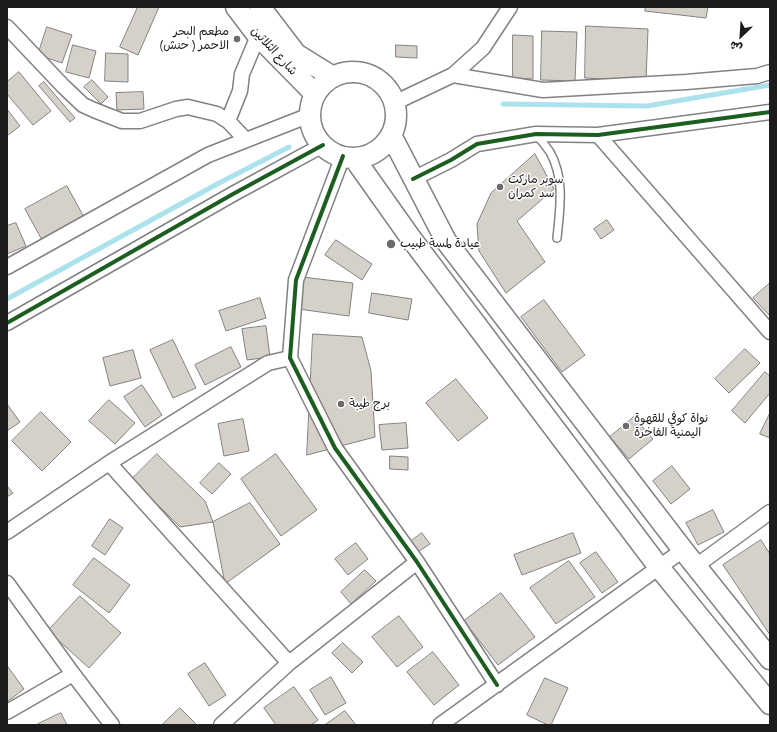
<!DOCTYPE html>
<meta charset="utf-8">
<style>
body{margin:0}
#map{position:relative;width:777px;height:732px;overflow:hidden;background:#fff;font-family:Delius,"Playpen Sans Arabic",sans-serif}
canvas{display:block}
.frame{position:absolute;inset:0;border:8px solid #1c1c1c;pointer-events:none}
.north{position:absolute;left:721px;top:16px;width:40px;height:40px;-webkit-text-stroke:3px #fff;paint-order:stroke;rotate:205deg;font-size:11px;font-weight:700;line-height:16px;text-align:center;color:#1c1c1c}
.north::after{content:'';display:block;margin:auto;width:14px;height:18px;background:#1c1c1c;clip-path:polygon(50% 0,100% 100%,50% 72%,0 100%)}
</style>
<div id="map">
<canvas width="777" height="732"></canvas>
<div class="frame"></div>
<div class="north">ش</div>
</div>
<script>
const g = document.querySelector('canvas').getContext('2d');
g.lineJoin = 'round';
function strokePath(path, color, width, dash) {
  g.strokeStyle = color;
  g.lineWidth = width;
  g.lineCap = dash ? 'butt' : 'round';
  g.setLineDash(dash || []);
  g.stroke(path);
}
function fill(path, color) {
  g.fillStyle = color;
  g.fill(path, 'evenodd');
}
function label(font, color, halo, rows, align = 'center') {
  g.font = font + ' Delius,"Playpen Sans Arabic",sans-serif';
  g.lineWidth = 3;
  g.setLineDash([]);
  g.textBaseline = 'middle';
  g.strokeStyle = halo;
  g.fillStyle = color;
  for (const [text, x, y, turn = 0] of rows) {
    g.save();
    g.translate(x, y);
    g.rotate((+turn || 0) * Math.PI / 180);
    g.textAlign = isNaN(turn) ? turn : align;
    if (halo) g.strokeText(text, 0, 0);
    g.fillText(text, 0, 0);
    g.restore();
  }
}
strokePath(new Path2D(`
 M503,104L647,106L770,85
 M7,299L219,183L289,147`), '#abe2ec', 5);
const building = new Path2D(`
 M138,7H159L138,55L120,47Z
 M646,7H708L706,18L645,11Z
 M586,26L648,29L646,81L585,78Z
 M47,27L72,35L62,63L38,55Z
 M542,31L577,32L575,81L541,80Z
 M513,35L533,36V79L513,78Z
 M73,45L96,51L89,78L66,72Z
 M396,45L417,46V58L396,57Z
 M106,53L128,54V82L105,81Z
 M19,72L51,111L33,125L7,94V82Z
 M92,80L108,97L101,104L84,87Z
 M44,82L75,118L70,122L39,86Z
 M143,92L144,109L117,110L116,93Z
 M7,109L20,126L8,135L7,134Z
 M535,154L554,189L517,221L545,262L506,293L479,251L477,224L491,193Z
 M67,186L85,219L43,242L25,209Z
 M607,220L614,230L601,239L594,229Z
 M16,223L26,246L7,254V226Z
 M336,240L372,264L362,280L325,255Z
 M302,277L353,283L349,316L298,309Z
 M770,283V316L753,298Z
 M372,293L412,299L408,320L369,313Z
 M260,298L266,318L226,331L219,311Z
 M544,300L585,355L562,372L521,317Z
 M266,326L270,357L247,360L242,329Z
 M313,334L362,337L371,371L375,437L307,455Z
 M173,340L196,388L173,398L150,350Z
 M231,347L241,367L205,385L195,365Z
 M745,349L760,363L729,393L715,379Z
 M133,350L141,378L110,386L103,358Z
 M765,372L770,376V393L745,423L732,411Z
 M456,379L488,418L458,441L426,403Z
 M142,385L162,415L145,427L124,397Z
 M109,400L135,423L115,444L89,421Z
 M7,404L20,422L7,431Z
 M41,412L71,442L42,471L12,441Z
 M770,413V438L760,434Z
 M634,417L653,439L629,459L610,437Z
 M243,419L249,451L224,456L218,424Z
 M406,423L408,448L382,450L379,425Z
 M157,454L205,501L213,522L180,527L132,479Z
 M276,454L317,510L281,536L241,479Z
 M390,456L408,457V470L390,469Z
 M219,463L231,474L212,494L200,483Z
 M672,466L690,489L671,504L653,481Z
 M7,486L13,493L7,497Z
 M250,503L280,544L225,584L213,522Z
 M713,510L724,532L698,545L686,523Z
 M110,519L123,528L105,555L92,546Z
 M422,533L430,544L413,555L406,545Z
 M573,533L581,553L522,575L514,555Z
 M761,540L770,554V635L723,565Z
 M356,543L368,559L348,575L335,559Z
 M596,552L618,582L602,593L580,563Z
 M94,558L130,585L109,613L73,585Z
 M569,561L595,597L556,624L530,588Z
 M365,570L376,581L351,604L341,592Z
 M501,593L535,637L498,665L464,621Z
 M80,596L121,633L89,668L48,631Z
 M399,616L423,647L397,667L372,637Z
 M343,643L363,662L352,673L332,653Z
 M433,652L459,685L434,705L407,672Z
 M205,663L226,695L209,706L188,674Z
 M8,667L24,689L7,702V668Z
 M331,677L346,703L325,715L310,690Z
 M545,678L568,688L551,725H548L527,715Z
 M294,687L318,720L311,725H276L264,708Z
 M180,708L197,725H162Z
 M345,711L356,725H325Z
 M61,713L67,725H39L38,724Z`);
fill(building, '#d6d1c8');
strokePath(building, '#828282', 1);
const service = new Path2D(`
 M536,135C541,140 546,146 550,152C565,179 560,208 557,238`);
const minor = new Path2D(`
 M7,27L63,86L83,105L94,110L122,121H140L176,109L188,107L196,109L217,114L228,121L246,140
 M453,75L543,90L686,82L757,76L770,72
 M394,103L453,75L483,48L510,7
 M228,121L240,91L242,74L258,36
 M598,135L770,332
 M343,156L296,280L290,358L335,448L417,562L497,685
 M413,179L451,160L477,144L536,134L598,135L770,112
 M7,267L208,155L310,115
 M7,323L233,194L323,145
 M109,463L289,663
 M7,532L109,463L268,363L290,358
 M696,566L770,512
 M7,583L73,674L112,725
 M7,712L73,674
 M221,725L289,663L417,562
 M440,725L683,550`);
const secondary = new Path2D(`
 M236,7L258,36L315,94
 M260,7L296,54L333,77
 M310 115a43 43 0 1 1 86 0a43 43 0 1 1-86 0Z
 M391,135L446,241L683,550L770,659
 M354,158L410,237L658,566L770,704`);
strokePath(service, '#828282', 10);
strokePath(minor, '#828282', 17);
strokePath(secondary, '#828282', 23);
strokePath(service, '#fff', 7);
strokePath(minor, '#fff', 14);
strokePath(secondary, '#fff', 20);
strokePath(new Path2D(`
 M343,156L296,280L290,358L335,448L417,562L497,685
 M413,179L451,160L477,144L536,134L598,135L770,112
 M7,323L233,194L323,145`), '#1b5e20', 4);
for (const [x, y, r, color] of [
 [237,39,4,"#6b6b6b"],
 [500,187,4,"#6b6b6b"],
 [391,244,5,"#6b6b6b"],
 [341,404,4,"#6b6b6b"],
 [626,426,4,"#6b6b6b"]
]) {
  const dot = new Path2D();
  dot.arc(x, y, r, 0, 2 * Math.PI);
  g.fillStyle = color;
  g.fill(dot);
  strokePath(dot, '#fff', 1.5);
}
label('12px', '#1c1c1c', '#fff', [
 ["مطعم البحر",229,32,"right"],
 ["الاحمر ( حنش)",229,46,"right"],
 ["سوبر ماركت",508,180],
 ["سد كمران",508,194],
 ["عيادة لمسة طبيب",400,244],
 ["برج طيبة",349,404],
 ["نواة كوفي للقهوة",634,419],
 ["اليمنية الفاخرة",634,433]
], 'left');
label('12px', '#1c1c1c', '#fff', [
 ["شارع الثلاثين",274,51,47]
]);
</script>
